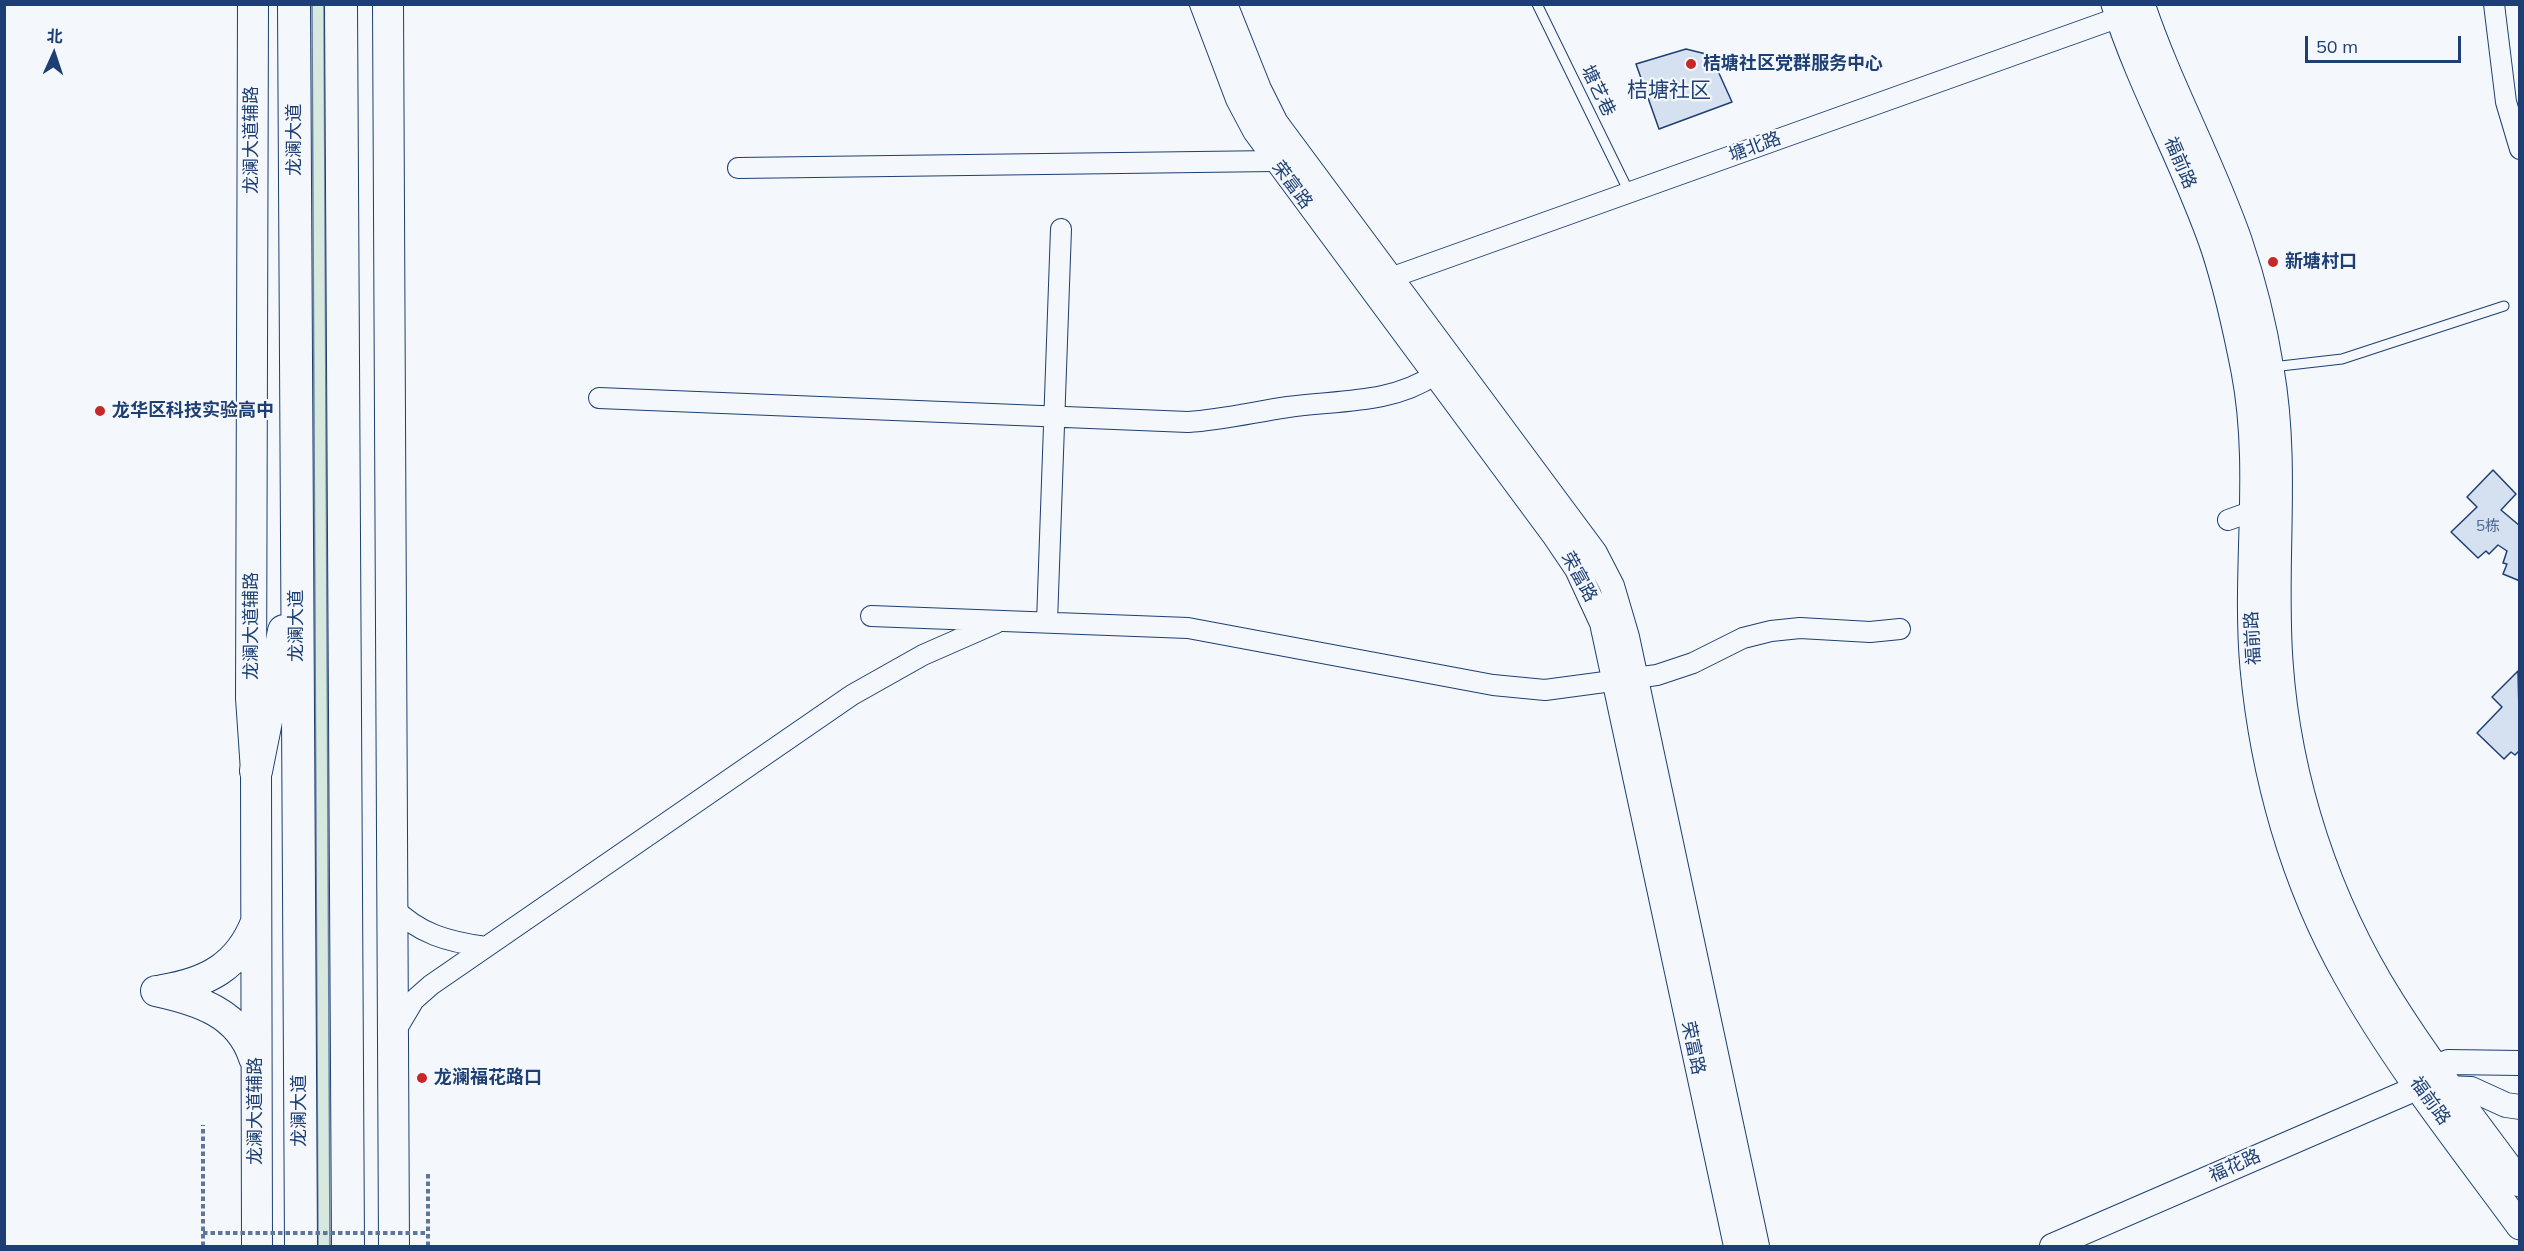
<!DOCTYPE html>
<meta charset="utf-8">
<style>
body{margin:0}
#map{position:relative;width:2524px;height:1251px;overflow:hidden;background:#f4f7fb;font-family:Mulish,"Noto Sans SC",sans-serif}
canvas{display:block}
.frame{position:absolute;inset:0;border:6px solid #1d3f73;pointer-events:none}
.north{position:absolute;left:24px;top:24px;width:60px;height:60px;-webkit-text-stroke:4px #f4f7fb;paint-order:stroke;rotate:3deg;font-size:16px;font-weight:700;line-height:24px;text-align:center;color:#1d3f73}
.north::after{content:'';display:block;margin:auto;width:21px;height:27px;background:#1d3f73;clip-path:polygon(50% 0,100% 100%,50% 72%,0 100%)}
.scale{position:absolute;left:2305px;top:36px;width:156px;height:27px;box-sizing:border-box;border:3px solid #1d3f73;border-top:0;padding-left:8px;font-size:18px;line-height:21px;white-space:nowrap;color:#1d3f73;-webkit-text-stroke:4px #f4f7fb;paint-order:stroke}
</style>
<div id="map">
<canvas width="2524" height="1251"></canvas>
<div class="frame"></div>
<div class="north">北</div>
<div class="scale">50 m</div>
</div>
<script>
const g = document.querySelector('canvas').getContext('2d');
g.lineJoin = 'round';
function fill(path, color) {
  g.fillStyle = color;
  g.fill(path, 'evenodd');
}
function strokePath(path, color, width, dash) {
  g.strokeStyle = color;
  g.lineWidth = width;
  g.lineCap = dash ? 'butt' : 'round';
  g.setLineDash(dash || []);
  g.stroke(path);
}
function label(font, color, halo, rows, align = 'center') {
  g.font = font + ' Mulish,"Noto Sans SC",sans-serif';
  g.lineWidth = 4.5;
  g.setLineDash([]);
  g.textBaseline = 'middle';
  g.strokeStyle = halo;
  g.fillStyle = color;
  for (const [text, x, y, turn = 0] of rows) {
    g.save();
    g.translate(x, y);
    g.rotate((+turn || 0) * Math.PI / 180);
    g.textAlign = isNaN(turn) ? turn : align;
    if (halo) g.strokeText(text, 0, 0);
    g.fillText(text, 0, 0);
    g.restore();
  }
}
const green = new Path2D(`
 M312,5H324L330,1246H318Z`);
fill(green, '#d7e8df');
strokePath(green, '#687fa3', 1.5);
const building = new Path2D(`
 M1686,49L1706,54L1713,60L1732,102L1659,129L1636,64Z
 M2493,470L2516,494L2501,510L2520,526V581L2503,574L2507,564L2503,563L2507,551L2498,545L2489,554L2486,551L2478,558L2451,532L2477,507L2467,497Z
 M2518,671L2520,750L2515,755L2511,752L2504,759L2477,733L2502,707L2492,697Z`);
fill(building, '#d5e0f0');
strokePath(building, '#1d3f73', 1.5);
const service = new Path2D(`
 M1537,4L1629,192
 M2272,367L2342,359L2504,306`);
const minor = new Path2D(`
 M2494,4L2506,102L2520,149
 M738,168L1274,161
 M1379,282L2131,13
 M599,398L1188,422C1222,420 1254,412 1288,407C1337,400 1392,404 1434,375
 M2228,520L2264,507
 M871,616L1188,628L1493,685L1545,690L1657,675L1693,663L1743,638L1771,631L1800,628L1870,632L1900,629
 M1047,622L1061,229
 M392,906C418,934 449,942 486,947
 M395,1032L414,1000L431,985L852,695L923,655L996,623`);
const tertiary = new Path2D(`
 M1202,4L1238,99L1255,131L1554,535L1577,569L1602,623L1736,1246
 M1225,4L1259,89L1276,123L1595,553L1612,586L1627,637L1757,1246
 M2424,1080L2436,1067L2448,1062L2520,1063
 M2052,1246L2419,1087L2471,1089L2506,1105L2520,1107`);
const secondary = new Path2D(`
 M2115,4C2142,89 2187,166 2215,249C2228,289 2237,330 2245,371C2264,470 2245,569 2254,668C2264,775 2294,882 2347,976C2396,1064 2460,1144 2520,1226
 M2141,4C2168,85 2210,160 2238,240C2252,281 2263,325 2270,369C2287,466 2272,563 2279,661C2287,780 2327,901 2391,1002C2430,1064 2476,1123 2520,1183`);
const primary = new Path2D(`
 M253,4L251,698L256,771L257,1246
 M388,4L394,1246
 M162,990C207,983 239,966 256,922
 M156,991C198,1000 240,1013 254,1058`);
const trunk = new Path2D(`
 M294,4L301,1246
 M341,4L348,1246
 M256,771L284,631`);
strokePath(service, '#1d3f73', 11);
strokePath(minor, '#1d3f73', 22);
strokePath(tertiary, '#1d3f73', 26);
strokePath(secondary, '#1d3f73', 29);
strokePath(primary, '#1d3f73', 32);
strokePath(trunk, '#1d3f73', 34);
strokePath(new Path2D(`
 M428,1174V1246
 M203,1246V1125`), '#5e769c', 4, [4.5, 3]);
strokePath(service, '#f4f7fb', 9);
strokePath(minor, '#f4f7fb', 20);
strokePath(tertiary, '#f4f7fb', 24);
strokePath(secondary, '#f4f7fb', 27);
strokePath(primary, '#f4f7fb', 30);
strokePath(trunk, '#f4f7fb', 32);
strokePath(new Path2D(`
 M203,1233H428`), '#5e769c', 4, [4.5, 3]);
for (const [x, y, r, color] of [
 [1691,64,6,"#c62828"],
 [2273,262,6,"#c62828"],
 [100,411,6,"#c62828"],
 [422,1078,6,"#c62828"]
]) {
  const dot = new Path2D();
  dot.arc(x, y, r, 0, 2 * Math.PI);
  g.fillStyle = color;
  g.fill(dot);
  strokePath(dot, '#f4f7fb', 2);
}
label('15px', '#4b6792', null, [
 ["5栋",2488,526]
]);
label('bold 18px', '#1d3f73', '#f4f7fb', [
 ["桔塘社区党群服务中心",1703,64],
 ["新塘村口",2285,262],
 ["龙华区科技实验高中",112,411],
 ["龙澜福花路口",434,1078]
], 'left');
label('18px', '#1d3f73', '#f4f7fb', [
 ["塘艺巷",1598,91,64],
 ["龙澜大道辅路",252,140,-90],
 ["龙澜大道",295,140,-90],
 ["塘北路",1755,147,-20],
 ["福前路",2180,163,67],
 ["荣富路",1292,185,53],
 ["荣富路",1579,577,61],
 ["龙澜大道辅路",252,626,-90],
 ["龙澜大道",297,626,-90],
 ["福前路",2253,638,-93],
 ["荣富路",1693,1048,78],
 ["福前路",2430,1101,54],
 ["龙澜大道辅路",256,1111,-90],
 ["龙澜大道",300,1111,-90],
 ["福花路",2235,1166,-24]
]);
label('21px', '#1d3f73', '#f4f7fb', [
 ["桔塘社区",1669,91]
]);
</script>
